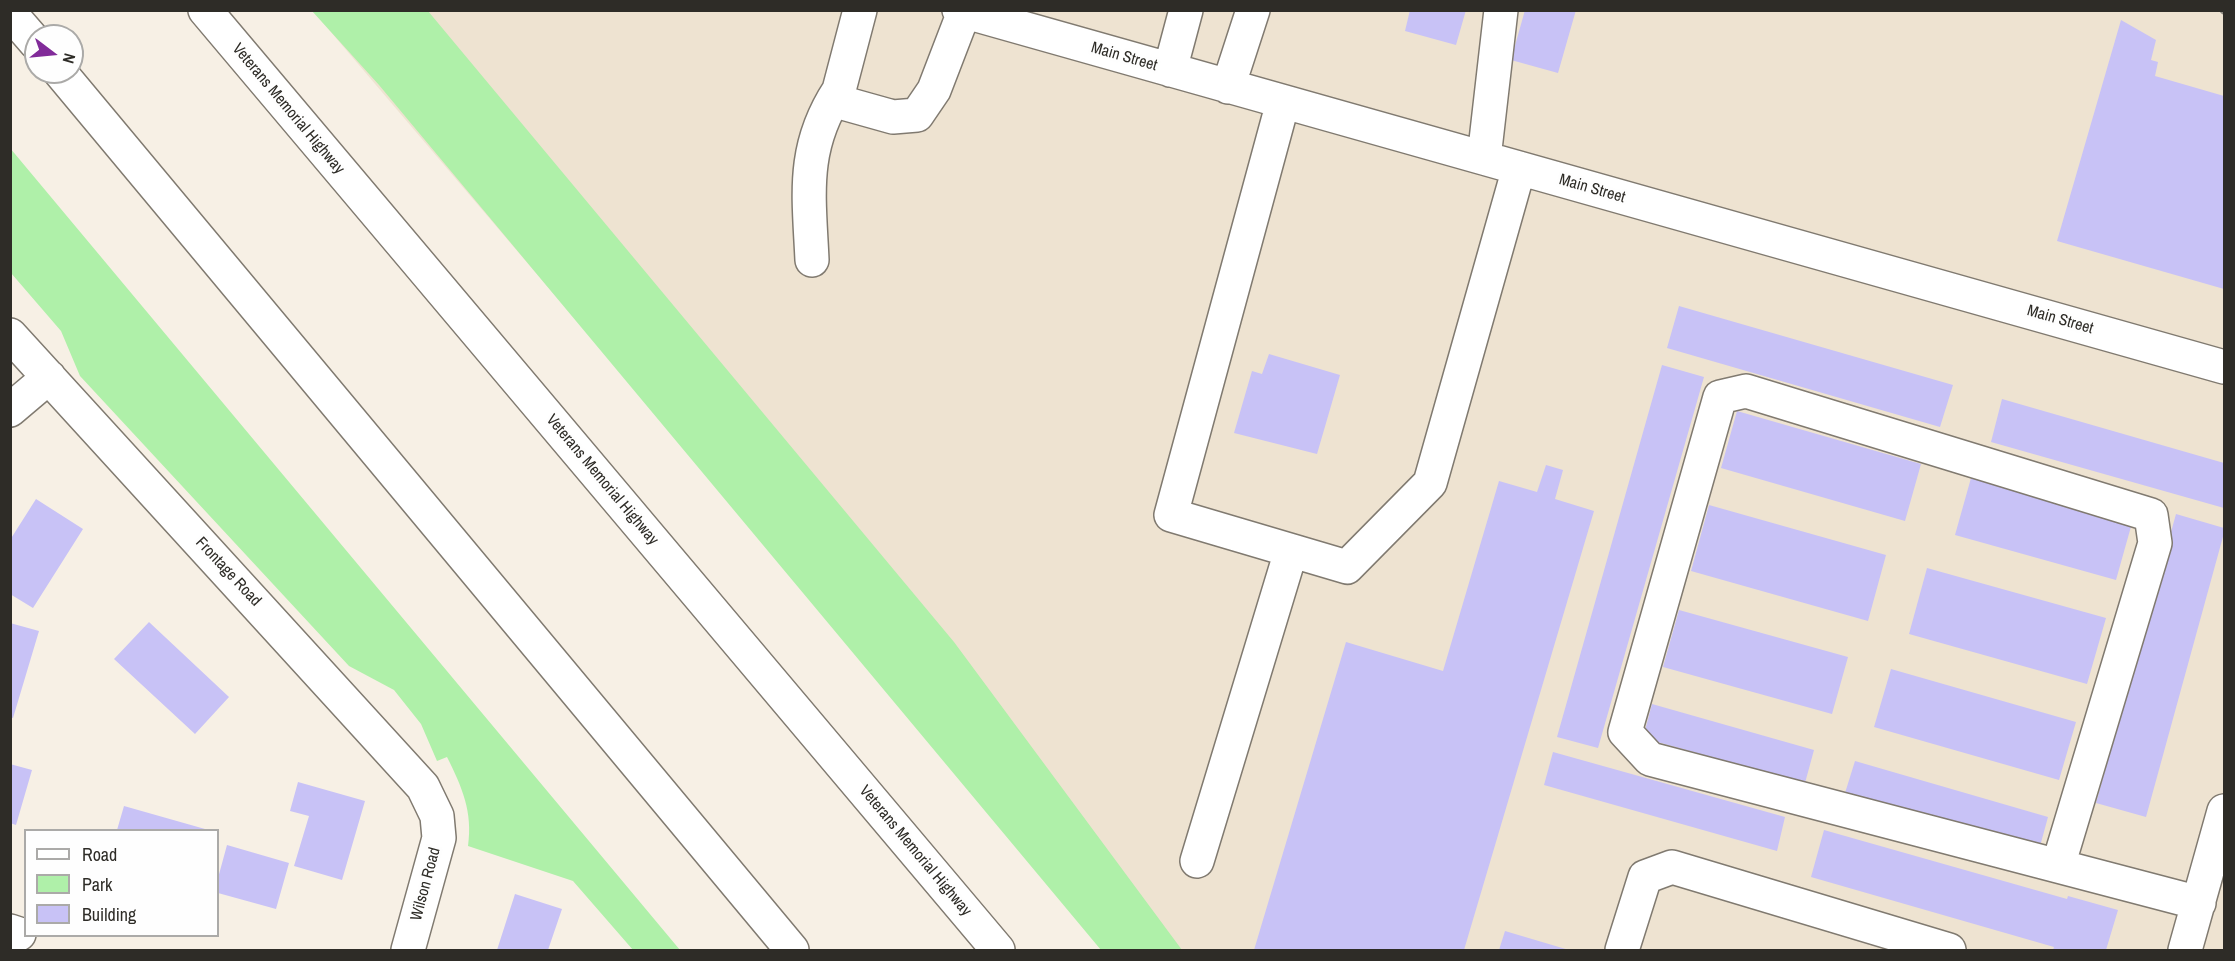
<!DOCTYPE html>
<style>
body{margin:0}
#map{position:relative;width:2235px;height:961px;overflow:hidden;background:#f7f0e5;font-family:"Archivo Narrow",sans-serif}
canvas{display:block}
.frame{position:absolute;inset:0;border:12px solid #2e2c27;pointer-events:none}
.legend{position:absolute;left:24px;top:829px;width:195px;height:108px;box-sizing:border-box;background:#fefefe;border:2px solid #abaaa8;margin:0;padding:8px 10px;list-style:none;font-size:18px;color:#2e2c27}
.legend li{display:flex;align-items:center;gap:12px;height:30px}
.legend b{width:30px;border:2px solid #abaaa8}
.north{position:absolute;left:24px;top:24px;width:60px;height:60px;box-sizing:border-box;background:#fefefe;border:2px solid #abaaa8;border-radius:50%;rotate:106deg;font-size:16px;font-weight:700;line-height:24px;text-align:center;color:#2e2c27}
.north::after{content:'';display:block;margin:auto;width:21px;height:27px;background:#812b99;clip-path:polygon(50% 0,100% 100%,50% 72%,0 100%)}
</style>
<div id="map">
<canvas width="2235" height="961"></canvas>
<div class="frame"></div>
<ul class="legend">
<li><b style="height:8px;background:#fff"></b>Road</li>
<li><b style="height:16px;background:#aff0a9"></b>Park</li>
<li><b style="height:16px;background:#c8c2f6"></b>Building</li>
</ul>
<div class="north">N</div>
</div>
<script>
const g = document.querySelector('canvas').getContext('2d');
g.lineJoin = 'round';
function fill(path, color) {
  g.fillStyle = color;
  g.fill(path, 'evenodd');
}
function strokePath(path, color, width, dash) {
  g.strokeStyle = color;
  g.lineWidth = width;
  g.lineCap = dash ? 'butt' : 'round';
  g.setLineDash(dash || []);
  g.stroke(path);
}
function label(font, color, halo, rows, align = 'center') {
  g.font = font + ' "Archivo Narrow",sans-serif';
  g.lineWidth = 6;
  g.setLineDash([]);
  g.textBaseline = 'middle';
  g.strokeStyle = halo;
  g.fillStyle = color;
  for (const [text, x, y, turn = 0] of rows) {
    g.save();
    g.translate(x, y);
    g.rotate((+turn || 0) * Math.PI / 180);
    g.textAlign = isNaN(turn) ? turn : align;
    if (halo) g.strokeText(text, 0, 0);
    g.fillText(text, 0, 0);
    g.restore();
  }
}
fill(new Path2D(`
 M313,11H2224V950H1112Z`), '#eee3d1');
fill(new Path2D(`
 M312,11H428L954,642L1182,950H1101L379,85Z
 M10,148L680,950H633L573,881L468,846C473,812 462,787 447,757L437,761L421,724L394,690L349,666L80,376L61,331L11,273Z`), '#aff0a9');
fill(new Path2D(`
 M1410,10H1466L1456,45L1405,31Z
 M1525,10H1576L1558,73L1511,60Z
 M2121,20L2156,40L2151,60L2158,62L2155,76L2224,96V289L2057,241Z
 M1679,306L1953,385L1940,427L1667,348Z
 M1269,354L1340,375L1317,454L1234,433L1252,371L1262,374Z
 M1662,365L1704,377L1598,748L1557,737Z
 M2002,399L2224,463V508L1991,442Z
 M1737,411L1921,464L1905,521L1721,468Z
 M1546,465L1563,470L1555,499L1594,511L1464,950H1254L1346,642L1443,671L1499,481L1537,492Z
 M1971,478L2132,523L2116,580L1955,535Z
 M36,499L83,529L33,608L10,594V540Z
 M1709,505L1886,555L1868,621L1691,571Z
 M2176,514L2224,528V533L2146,817L2096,803Z
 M1927,568L2106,618L2087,684L1909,634Z
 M1679,610L1848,657L1832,714L1663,667Z
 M149,622L229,697L195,734L114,659Z
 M10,623L39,631L13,718L10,717Z
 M1891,669L2076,722L2059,780L1874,727Z
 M1652,704L1814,750L1805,783L1643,738Z
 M1553,752L1785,817L1777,851L1544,785Z
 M1855,761L2048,817L2039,850L1845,793Z
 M10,764L32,770L16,825L10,823Z
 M298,782L365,801L342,880L294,866L309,816L290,811Z
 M124,806L205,829L204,830H117Z
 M1824,830L2067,899L2068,896L2118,910L2106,950H2053L2054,947L1811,877Z
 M227,845L289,863L276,909L218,893V878Z
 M515,894L562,909L548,950H497Z
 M1505,931L1569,950H1499Z`), '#c8c2f6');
const minor = new Path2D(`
 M860,10L839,90L843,103L893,117L917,115L934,90L964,12
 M959,10L2224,367
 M1170,70L1186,10
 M1228,87L1253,10
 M1283,102L1171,515L1347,567L1430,483L1519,168
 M1484,158L1501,10
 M812,260C809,195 801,148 839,90
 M10,335L423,787L437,816L439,838L408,950
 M10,410L49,377
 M1197,861L1291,551
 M2058,866L2155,543L2151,515L1746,391L1720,397L1625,732L1650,759L2199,903
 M10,931L19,934
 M1622,950L1645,877L1672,867L1949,950
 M2185,950L2224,811`);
const highway = new Path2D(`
 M205,10L998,950
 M10,13L36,43
 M60,72L792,950`);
strokePath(minor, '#807a70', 36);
strokePath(highway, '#807a70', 36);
strokePath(minor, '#fff', 33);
strokePath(highway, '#fff', 33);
strokePath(new Path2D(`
 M2221,10L2224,13`), '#8c8880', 4.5, [9, 4.5]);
label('16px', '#2e2c27', '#fefefe', [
 ["Main Street",1124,57,16],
 ["Veterans Memorial Highway",288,109,50],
 ["Main Street",1592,189,16],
 ["Main Street",2060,320,16],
 ["Veterans Memorial Highway",602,480,50],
 ["Frontage Road",228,572,47],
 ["Veterans Memorial Highway",915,851,50],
 ["Wilson Road",426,884,-75]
]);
</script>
